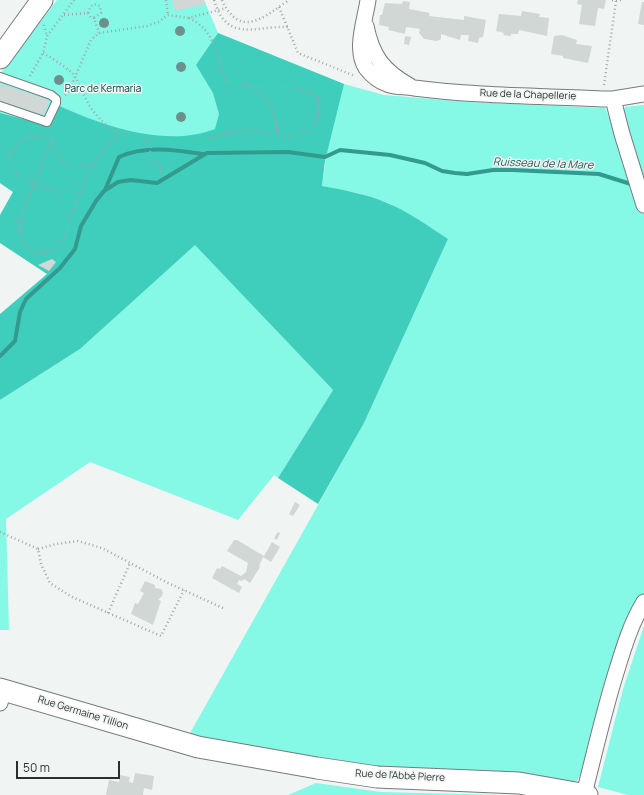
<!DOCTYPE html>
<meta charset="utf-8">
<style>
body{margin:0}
#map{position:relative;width:644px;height:795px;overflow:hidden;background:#f0f5f4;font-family:Manrope,sans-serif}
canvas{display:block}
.scale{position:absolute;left:16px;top:761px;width:104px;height:18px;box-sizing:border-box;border:2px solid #2d2f2f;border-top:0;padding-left:5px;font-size:12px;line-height:14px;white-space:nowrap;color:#2d2f2f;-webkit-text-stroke:3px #f0f5f4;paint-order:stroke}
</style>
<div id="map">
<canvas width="644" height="795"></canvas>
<div class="scale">50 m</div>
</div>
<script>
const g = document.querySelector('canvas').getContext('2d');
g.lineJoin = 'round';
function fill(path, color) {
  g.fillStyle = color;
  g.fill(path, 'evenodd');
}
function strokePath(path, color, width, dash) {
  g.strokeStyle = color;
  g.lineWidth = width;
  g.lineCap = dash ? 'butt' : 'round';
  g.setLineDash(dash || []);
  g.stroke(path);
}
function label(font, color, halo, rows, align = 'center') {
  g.font = font + ' Manrope,sans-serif';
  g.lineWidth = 3;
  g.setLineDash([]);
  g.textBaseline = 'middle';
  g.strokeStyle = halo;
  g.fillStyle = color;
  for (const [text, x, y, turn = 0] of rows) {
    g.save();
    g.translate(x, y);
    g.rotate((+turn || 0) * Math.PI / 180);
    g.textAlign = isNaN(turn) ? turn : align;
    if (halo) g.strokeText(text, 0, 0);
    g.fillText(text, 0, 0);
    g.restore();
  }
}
fill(new Path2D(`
 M57,0H204L218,33L344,84L384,95L470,102L605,108L618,137L644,214V592L626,625L584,768L576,782L524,776L352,768L189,735L364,423L448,239L388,203L357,193L322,186L327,153L0,215L13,192L0,183V74Z
 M644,105V186L623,111L625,107Z
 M195,244L333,390L278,478L274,475L238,520L90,462L6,519L9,630H0V400L80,349Z
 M644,626V795H628L598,787L623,689Z
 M316,783L381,792L501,795H288Z`), '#85f8e6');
fill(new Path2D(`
 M218,33L344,84L325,161L322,186C344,190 366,194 387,203C409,212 428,226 448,239L364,423L318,504L278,478L333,390L195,245L80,349L0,400V314L47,274L0,243V215L13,192L0,183V113L42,124L51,102C97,124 165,149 215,129L219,114L213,93L196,65Z`), '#3fcebc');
strokePath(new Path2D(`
 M105,190L119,157C145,145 176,150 203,154
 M0,356L15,341L20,312L26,299L60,268L75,249L81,226L96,201L104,191L118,182L131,180L157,183L207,153L288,152L325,157L340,150L390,155L425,163L442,171L455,173L467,174L493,170H513L599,174L634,185`), '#339a8e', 4);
fill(new Path2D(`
 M172,0H204L206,4L175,11Z
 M578,0H606L604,9L598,8L595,26L579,24L582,5L577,4Z
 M403,1L410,2L409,9L430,13L429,16L464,20V16L486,20L483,37L479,38L478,43L468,41L469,35H461L460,40L441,34V39L437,41L424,39L419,33L420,29L406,27L405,34L388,30L389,27L379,25L380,15H382L385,3L402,4Z
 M642,2H644V25L638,24Z
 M522,11L540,14L539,17L549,18L547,36L519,30L518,34H511V36L503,35L504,33L496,31L499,14L521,16Z
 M562,35L577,40L576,44L592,46L588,63L563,58V56L551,54L554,36Z
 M405,36L411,37L409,45L404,44Z
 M0,84L49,100L44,115L0,101Z
 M52,259L56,262L49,271L38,265Z
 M295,502L300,505L293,516L289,514Z
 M278,532L280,533L277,540L274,538Z
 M234,540H237L264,556L272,542L280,547L271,562L263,557L259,566L260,567L250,583L244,579L242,581L239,580L237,584L242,587L239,593L212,578L217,568L220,569L222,566L241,576L246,572L248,563L227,551Z
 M145,581L155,585V588L161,589L163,592L162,596L158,600L161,601L153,625L131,614L135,603L138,604L144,593L140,591Z
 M135,773L154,776L152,790L144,788L143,795H106L109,780L119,782L120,775L130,777L129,782L133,783Z`), '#d1d7d5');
const lane = new Path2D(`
 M0,77L51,95L56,99V103L47,122L0,106`);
const street = new Path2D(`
 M368,0C365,21 354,49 366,68C372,76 378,81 387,84C397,88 405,86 414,88C476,96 540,96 602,99H613L644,94
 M366,26C372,56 383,71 410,86
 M613,99L622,134L644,205
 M0,703L4,689
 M584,794C594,755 603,715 615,676C623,650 630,625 644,602`);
const secondary = new Path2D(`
 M0,58L42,0
 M0,689L198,747L317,768L377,777L519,783L587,795`);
strokePath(lane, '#767b7a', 10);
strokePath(street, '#767b7a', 17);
strokePath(secondary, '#767b7a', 23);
strokePath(new Path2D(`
 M166,0L168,15
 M214,0C227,43 253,26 288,27
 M222,0C240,39 263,18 289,0
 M612,0H622
 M279,7L298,53L355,76
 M88,13L91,6L94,4L100,6L101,13L94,18
 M64,15L88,13L91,18H94L99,33
 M189,18C204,25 214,39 218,56C221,66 221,73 227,81C262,84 275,102 278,135
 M44,25L47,36
 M43,53C52,58 63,65 71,72C78,79 81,90 86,99C92,112 103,124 116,132C134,142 177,142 197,140C214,139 229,131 245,130C264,129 287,142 306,133C320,126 321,108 317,96C296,84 275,86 252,87
 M30,76L43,53L47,36L74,0
 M604,85L616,1
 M65,95L69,91L91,40L99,33L147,26L158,22L168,15L189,18L226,8
 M152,139L149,160L153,165L160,167L163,170L162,176
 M52,140L24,208L19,234L27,247L37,253L51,251L63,245L71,215L93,164L117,133
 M80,191C55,198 32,182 11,169L9,155L22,139L42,135L52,140C63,164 64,170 93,164
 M0,532L38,549L41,564L50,583L72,597L161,636L184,590
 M38,549L56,544L78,541L102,548L166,582L225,609
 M108,613L130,563`), '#a3a6a6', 2.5, [1, 3]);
strokePath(lane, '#fff', 8);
strokePath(street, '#fff', 15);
strokePath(secondary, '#fff', 21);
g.fillStyle = '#6c918d';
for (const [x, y] of [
 [104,23],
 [180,31],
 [181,67],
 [59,80],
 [181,117]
]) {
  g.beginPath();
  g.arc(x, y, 5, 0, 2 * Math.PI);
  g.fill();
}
label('10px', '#004039', '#f0f5f4', [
 ["Parc de Kermaria",103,89]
]);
label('10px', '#2d2f2f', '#f0f5f4', [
 ["Rue de la Chapellerie",528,95,2],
 ["Rue Germaine Tillion",83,713,17],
 ["Rue de l'Abbé Pierre",400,776,3]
]);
label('italic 11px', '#1e5850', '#f0f5f4', [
 ["Ruisseau de la Mare",543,164,2]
]);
</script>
